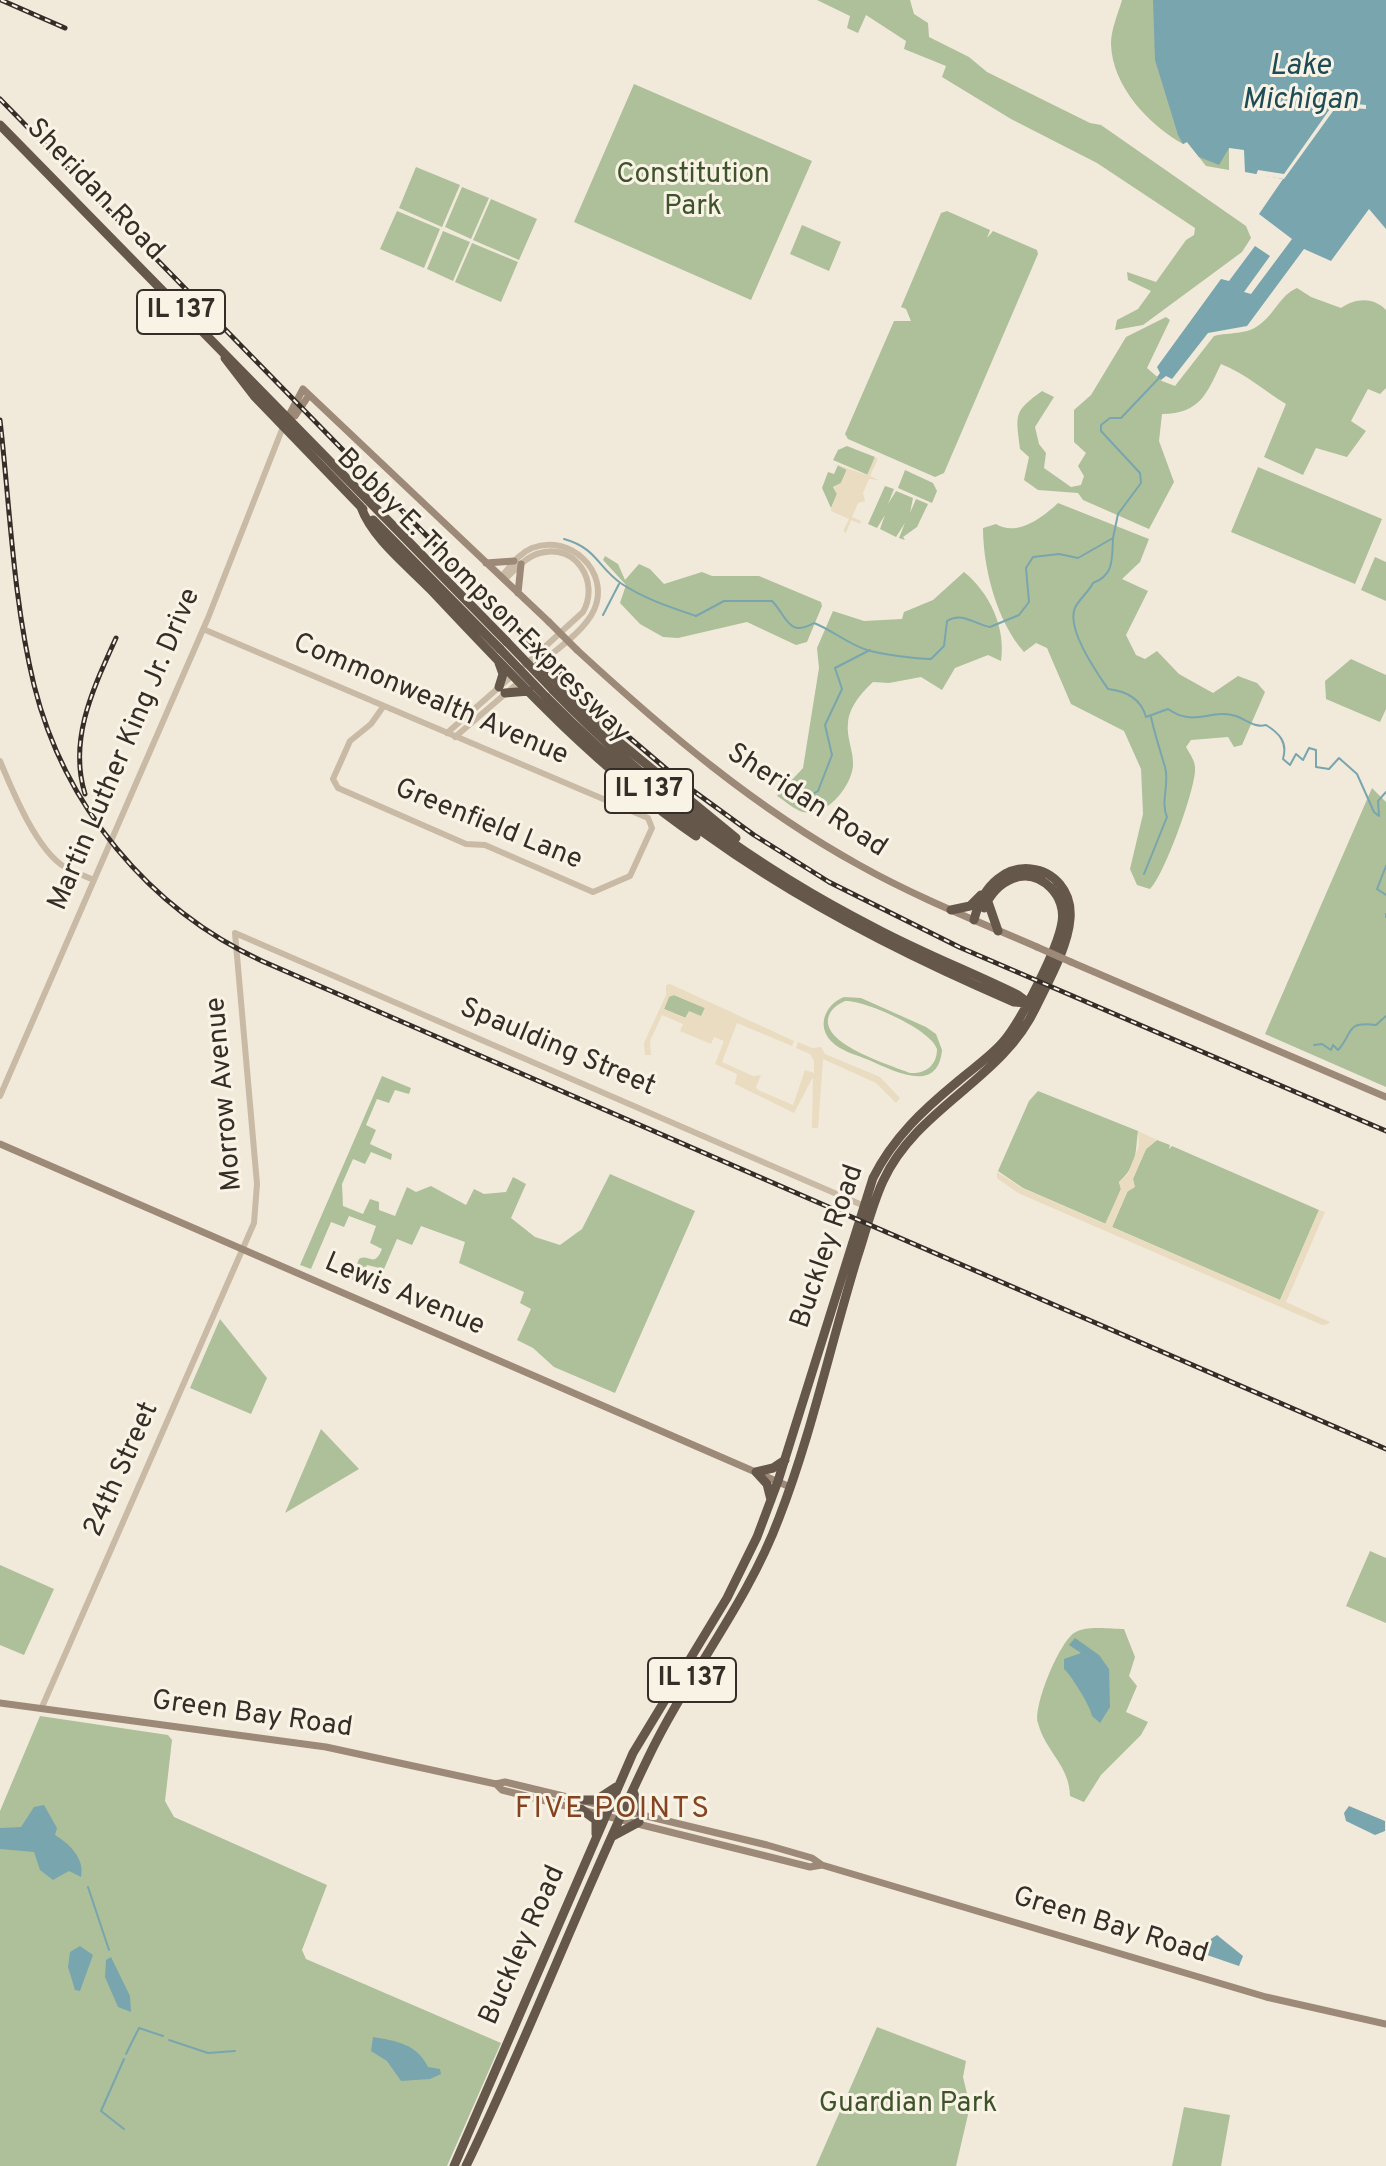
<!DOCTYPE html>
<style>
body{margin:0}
canvas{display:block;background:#f1e9da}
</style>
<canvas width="1386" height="2166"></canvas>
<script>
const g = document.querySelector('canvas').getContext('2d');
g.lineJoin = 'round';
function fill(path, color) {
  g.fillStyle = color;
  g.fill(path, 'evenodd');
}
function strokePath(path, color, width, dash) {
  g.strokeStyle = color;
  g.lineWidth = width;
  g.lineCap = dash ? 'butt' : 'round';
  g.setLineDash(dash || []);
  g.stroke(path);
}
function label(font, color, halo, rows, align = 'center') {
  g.font = font + ' Overpass,sans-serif';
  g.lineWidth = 6;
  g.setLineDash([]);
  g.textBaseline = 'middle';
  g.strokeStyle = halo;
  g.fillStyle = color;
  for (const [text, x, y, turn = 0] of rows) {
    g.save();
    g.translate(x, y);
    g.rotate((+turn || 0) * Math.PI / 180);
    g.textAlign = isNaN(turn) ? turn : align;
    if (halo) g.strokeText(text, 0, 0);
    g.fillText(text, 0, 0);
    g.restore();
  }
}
fill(new Path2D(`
 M817,0H910L914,14L928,23L929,37L969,57L987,72L1090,123L1101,125L1246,226L1251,238L1242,252L1143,325L1115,330L1117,320L1138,309L1151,291L1128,280L1127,272L1156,282L1186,240L1194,235L1195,228L1097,163L1011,119L942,77L946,66L904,49L906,41L866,15L858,33L847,28L850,16Z
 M1122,0H1196L1229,148V170L1206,166L1187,142L1183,144C1149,125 1112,86 1111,44C1111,29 1118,14 1122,0Z
 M634,84L812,161L751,300L574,222Z
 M416,167L460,185L442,227L399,208Z
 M462,187L489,198L471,239L445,227Z
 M491,199L537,219L519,260L473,240Z
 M397,211L440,229L424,268L380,249Z
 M947,211L990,230L987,238L993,231L1037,250L1038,254L944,473L935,477L848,439L845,434L894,321H911L906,309L901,307L941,213Z
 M802,225L841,242L829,271L790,254Z
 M443,231L470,242L453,281L427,269Z
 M472,243L518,262L501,302L455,282Z
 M1297,288L1311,297L1341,308C1356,298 1373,297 1386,310V388L1380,394L1368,389L1351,421L1366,431L1347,457L1316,448L1303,475L1264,457L1286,404C1263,390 1246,374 1221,364C1207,393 1200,414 1162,414L1159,441L1174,482L1149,529L1083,500L1078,493L1038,490L1024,480L1029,457L1020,449C1016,414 1013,412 1042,391L1054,397L1035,427L1039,444L1046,453L1044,468L1071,487L1081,485L1084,476L1078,466L1086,453L1074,442V410L1091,395L1126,337L1166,317L1170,320L1147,368L1162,381L1175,386L1214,336C1230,332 1246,335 1259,325C1274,315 1280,295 1297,288Z
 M847,446L875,457L868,475L833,460L838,450Z
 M838,465L847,469L841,483L833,487L837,494L831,508L822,488L828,472L834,474Z
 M1258,467L1382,519L1355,584L1231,532Z
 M905,470L933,483L937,491L932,503L898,488Z
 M885,486L894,489L888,504L896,491L913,498L910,513L916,499L928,504L917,527L903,537L905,540L899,538L905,523L896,537L880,529L885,515L877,528L868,524Z
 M1058,503L1149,539L1140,562L1122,579L1148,591L1126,635L1136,655L1145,659L1157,651L1179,674L1213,693L1238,676L1257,683L1265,692L1242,745L1234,747L1228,737L1191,740L1186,747C1190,754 1196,762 1195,770C1195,790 1164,876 1150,889L1137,885L1130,869L1143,814L1141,769L1124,731L1071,704L1047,648L1036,643L1024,652C997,622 983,568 983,528L996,524C1017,537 1042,518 1058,503Z
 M605,556L618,564L625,580L639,564L650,569L664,584L702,572L712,576H759L821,602L822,606L807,642L796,645L747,622L678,638L663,637L640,624L620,603L626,585L603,560Z
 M1375,557L1386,562V601L1361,590Z
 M964,572C990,593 1006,628 1001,661L988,655L955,668L942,690L921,677L889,683L873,682C862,692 849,707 848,723C846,737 854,752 853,766C851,787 826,818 803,812C795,810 785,801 777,796L803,768L819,668L817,648L833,611L864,621L902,619L904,612L933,600Z
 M1351,659L1386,675V709L1380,722L1326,699L1325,681Z
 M1372,788L1386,802V1087L1265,1034Z
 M674,995L705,1008L701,1017L686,1018L664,1009L669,996Z
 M844,997L861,998L926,1027L936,1034L942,1050C938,1095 894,1071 869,1060C857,1055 840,1051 831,1041C816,1025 826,1004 844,997ZM845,1001C865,1000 932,1030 937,1049C937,1065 926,1074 910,1073C890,1065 824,1045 828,1019C830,1009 837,1005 845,1001Z
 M382,1076L411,1088L409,1094L395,1090L389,1103L377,1099L366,1125L376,1130L370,1144L392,1154L391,1160L371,1152L365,1164L353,1159L342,1184L343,1206L363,1214L370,1199L379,1202V1210L395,1216L407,1187L416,1192L431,1186L466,1205L474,1189L484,1194L506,1192L513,1177L526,1184L511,1218L535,1237L560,1245L582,1229L610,1174L695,1211L615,1393L554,1367L533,1348L517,1340L531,1309L520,1303L524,1292L459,1263L465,1242L421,1226L412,1245L397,1239L384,1269L367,1265L359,1282L351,1279L359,1259C369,1253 374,1269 382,1249L370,1243L376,1226L349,1216L344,1227L331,1222L311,1269L300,1265Z
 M1038,1091L1138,1131C1135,1152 1138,1165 1119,1182L1121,1189L1106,1224L1023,1188L998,1171L1029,1101Z
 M1157,1140L1170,1145L1169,1149L1172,1146L1319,1210L1280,1300L1112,1227L1146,1149Z
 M220,1319L267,1378L251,1414L190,1388Z
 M321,1429L359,1469L285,1513Z
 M1370,1551L1386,1558V1623L1346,1606Z
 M0,1565L54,1589L24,1655L0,1645Z
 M1124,1629L1135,1657L1129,1676L1137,1686L1126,1712L1148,1722L1141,1735L1101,1775L1084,1802L1070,1796C1070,1766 1045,1751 1038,1723C1033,1706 1059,1643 1074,1633C1085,1625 1111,1629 1124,1629Z
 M40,1716L168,1735L172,1740L165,1801L174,1817L327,1885L302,1950L306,1959L501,2043L447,2166H0V1811Z
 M877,2027L966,2061L963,2077L970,2106L956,2166H816Z
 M1184,2107L1230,2115L1221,2166H1172Z`), '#aec09a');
fill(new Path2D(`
 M875,457L878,459L870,476L879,480L869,479L863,493L865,501L858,503L852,517L861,521L860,524L851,520L846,533L843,531L849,519L831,511V508L837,494L834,487L841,483L847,470L832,463L867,475Z
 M670,984L794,1041L792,1046L737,1023L722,1062L753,1076L761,1075L756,1087L758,1090L793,1105L805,1070L814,1073V1061L810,1054L796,1048L798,1042L812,1048L821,1047L825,1054L880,1077L900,1098L896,1103L876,1083L823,1059L818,1128H812L813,1077L794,1113L735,1084L737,1074L715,1064L724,1041L714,1037L711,1044L680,1031L683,1024L662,1015L650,1041L651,1055H645L644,1043L666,995V985ZM674,995L705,1008L701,1016L689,1011L685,1018L664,1009L669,997Z
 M1138,1131L1157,1140L1146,1149L1133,1178L1135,1187L1127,1192L1112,1227L1280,1300L1319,1210L1325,1212L1286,1302L1330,1322L1328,1324L1322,1325L1018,1193L997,1178V1172L1022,1188L1105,1224L1121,1189L1119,1182L1127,1175L1139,1146Z`), '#e9dcc0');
fill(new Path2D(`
 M1153,0H1386V229L1369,209L1331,261L1304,249L1247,326L1208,333L1172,379L1166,376L1161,380L1157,377L1160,373L1157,367L1221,279L1229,281L1255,246L1270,256L1244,292L1251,294L1292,239L1259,214L1283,179L1245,172L1244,150L1229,148L1219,165L1199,157L1187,142L1183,144L1178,135L1155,60Z
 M1075,1638L1099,1655L1109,1669L1110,1707L1100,1723L1092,1716C1091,1707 1071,1675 1064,1669V1659L1081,1653L1069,1645Z
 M44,1805L57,1828L55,1835C70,1844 85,1859 81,1877L69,1871L53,1880L40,1870L34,1852L0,1849V1828L21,1827L34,1807Z
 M1349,1806L1385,1821V1831L1375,1835L1346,1821L1344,1813Z
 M1217,1935L1243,1956L1239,1966L1207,1955L1209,1940Z
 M80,1946L93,1955L80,1991L75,1990L68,1967L70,1952Z
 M111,1957L130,1996L131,2012L118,2007L105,1977L106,1960Z
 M373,2037C397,2041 417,2044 428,2067L440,2069L441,2074L430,2079L401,2081L387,2061L371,2051Z`), '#79a5ae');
fill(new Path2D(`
 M1326,101L1366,105V109L1336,107L1284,179L1256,175L1258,170L1284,174L1332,106L1326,105Z`), '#f1e9da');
strokePath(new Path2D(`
 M1113,538C1112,560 1114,575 1093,583C1088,593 1079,599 1075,608C1066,628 1095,670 1108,689C1127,691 1141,699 1146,717L1168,709C1195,728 1211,708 1236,716C1247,720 1254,728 1266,725C1279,733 1288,742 1283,759L1290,765L1296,754L1303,760L1309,748L1316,750V767L1329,769L1339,758L1357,774L1374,812L1379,816L1378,801L1386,792
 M564,539C597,548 598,568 622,584C645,599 670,607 696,616L724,601H772C787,616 788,638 814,623C832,630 848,644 867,650C880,654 916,659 931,659L944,646L947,621C963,611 975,625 990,627L1019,615L1029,602L1026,568L1033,557L1059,554L1078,558L1113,538L1118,514L1141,483L1140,473L1101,431V425L1110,418H1121L1159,378
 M603,615L619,584
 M806,798L818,791L832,755L825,725L842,689L835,668L870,650
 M1386,866L1377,889L1386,895
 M1144,874L1167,817C1160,802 1170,783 1165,767C1160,750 1155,735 1151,717
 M1386,914V917
 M1314,1045L1322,1044L1331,1050L1333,1045L1338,1050C1354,1033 1344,1021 1376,1025L1386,1016
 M88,1887L109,1950
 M169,2040L208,2053L235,2051
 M126,2054L139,2028L163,2036
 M124,2059L101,2111L124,2129`), '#79a5ae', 2);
strokePath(new Path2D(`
 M501,577C511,566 518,554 532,548C570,533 611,572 594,610C584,632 554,651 536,667
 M504,580C515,570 525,557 540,553C576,543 600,582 583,612L525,665
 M203,629L648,818L652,828L630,876L593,892L485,845L466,844L338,788L333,779L350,741L371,724L383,707
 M447,733L513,675
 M455,737L519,682
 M0,761C12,790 37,851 65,867C74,872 85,876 94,880
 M0,1096L208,618L283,427
 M42,1707L254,1223L257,1184L235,933L862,1205`), '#c9baa6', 6);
strokePath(new Path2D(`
 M288,418L295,416L309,395
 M286,421L303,389L549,622
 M486,563L514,561
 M518,593L521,564
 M577,650C665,731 754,807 859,865C916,897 977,921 1037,947
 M1071,962L1386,1097
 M0,1144L790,1487
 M0,1703L326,1747L496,1784L505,1782L767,1845L812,1858L822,1865
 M496,1784L502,1790L810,1867L822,1865L1266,1997L1386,2024`), '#9d8977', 7);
strokePath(new Path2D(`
 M0,125L507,642
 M225,358L255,397L363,509
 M361,507C372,538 408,566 431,590C513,677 597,768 696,836
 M373,520L500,649
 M539,664L613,737L736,838
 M499,687L503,674L499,663
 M553,690C646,786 755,867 875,928C922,953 971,972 1018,995L1030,1004
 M505,693L529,691
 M546,697C686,839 832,924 1014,1002L1027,1003
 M988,902L998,931
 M951,910L970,906L981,895
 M756,1472L767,1484L771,1500
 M756,1472L773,1468L785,1460
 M633,1791L641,1813
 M584,1800H596L616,1787
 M581,1809L596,1820V1834
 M613,1836L639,1822
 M454,2166L633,1753L727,1598L757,1537L778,1481L873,1178C893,1138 923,1110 957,1082C972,1069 990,1057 1003,1042C1021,1021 1058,949 1062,922C1064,910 1060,897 1051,888C1026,863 996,881 984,908
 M466,2166C531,2032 583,1892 648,1758C687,1676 747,1604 779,1518C812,1433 831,1342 858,1255C866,1231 872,1205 883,1181C917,1107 1002,1080 1036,1007C1048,982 1068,947 1070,919C1075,862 993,842 974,920`), '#66574b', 9);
const rail = new Path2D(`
 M1,0L65,28
 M0,99L551,663L617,727L684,784L754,835L829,882L959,947L1386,1131
 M0,420C10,507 13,599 34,685C64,806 149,909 262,961L1386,1449
 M85,794C68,739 94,687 116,638`);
strokePath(rail, '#352d27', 5);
strokePath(rail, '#f9f3e6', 2, [6]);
strokePath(new Path2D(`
 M549,622L577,650
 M1037,947L1071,962`), '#9d8977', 7);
strokePath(new Path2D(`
 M507,642L553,690
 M500,649L546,697`), '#66574b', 9);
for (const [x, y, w] of [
 [181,312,88],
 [649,791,88],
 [692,1680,88]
]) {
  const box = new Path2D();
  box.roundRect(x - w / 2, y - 22, w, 44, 6);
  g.fillStyle = '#f9f3e6';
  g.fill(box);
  strokePath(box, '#352d27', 2);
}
label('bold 26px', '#352d27', null, [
 ["IL 137",181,312],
 ["IL 137",649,791],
 ["IL 137",692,1680]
]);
label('28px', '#3f532b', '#f9f3e6', [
 ["Constitution",693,176],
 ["Park",693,208],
 ["Guardian Park",908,2105]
]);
label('28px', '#352d27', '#f9f3e6', [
 ["Sheridan Road",94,191,46],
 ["Bobby E. Thompson Expressway",482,597,45],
 ["Commonwealth Avenue",430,701,23],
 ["Martin Luther King Jr. Drive",126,750,-67],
 ["Sheridan Road",806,802,33],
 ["Greenfield Lane",488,826,22],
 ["Spaulding Street",557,1049,23],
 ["Morrow Avenue",226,1094,-95],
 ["Buckley Road",829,1247,-71],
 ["Lewis Avenue",404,1296,23],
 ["24th Street",123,1470,-66],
 ["Green Bay Road",252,1716,8],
 ["Green Bay Road",1110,1927,17],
 ["Buckley Road",524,1946,-66]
]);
label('italic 30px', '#1d4b56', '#f9f3e6', [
 ["Lake",1300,68],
 ["Michigan",1300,102]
]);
g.letterSpacing = '2px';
label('30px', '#844420', '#f9f3e6', [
 ["FIVE POINTS",613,1811]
]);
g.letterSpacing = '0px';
</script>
